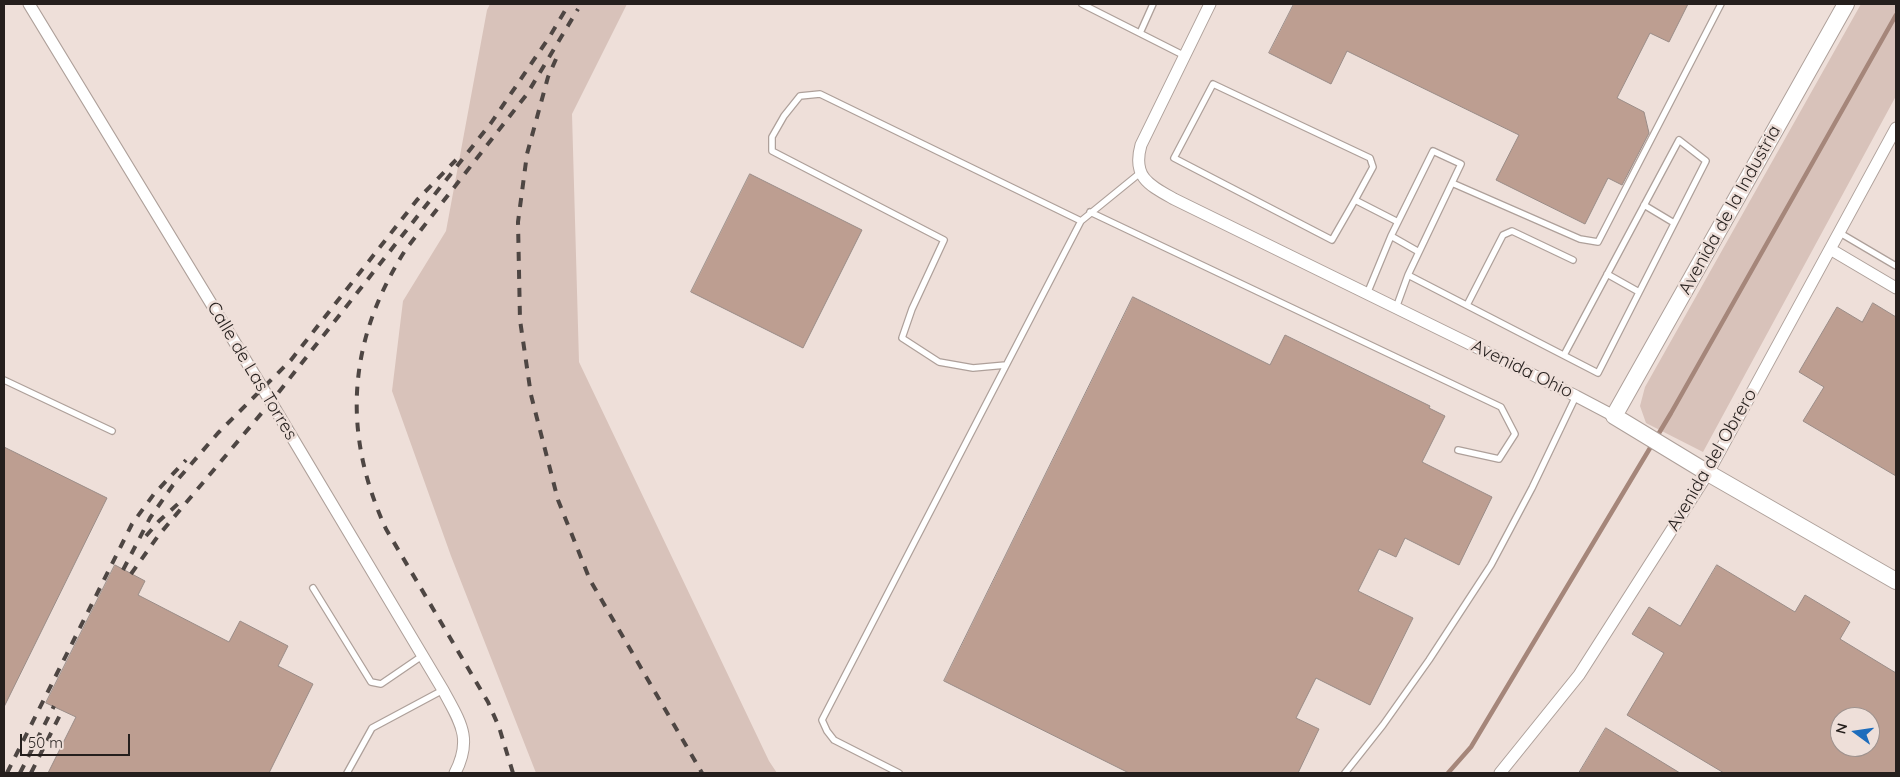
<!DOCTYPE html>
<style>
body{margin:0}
#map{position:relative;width:1900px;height:777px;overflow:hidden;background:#eedfd9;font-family:Quicksand,sans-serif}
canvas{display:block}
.frame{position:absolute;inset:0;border:5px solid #251f1d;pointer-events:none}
.north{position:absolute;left:1830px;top:707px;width:50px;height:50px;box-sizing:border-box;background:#eedfd9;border:1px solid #9e928e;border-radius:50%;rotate:284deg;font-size:14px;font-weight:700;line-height:20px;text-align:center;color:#251f1d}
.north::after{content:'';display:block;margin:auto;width:18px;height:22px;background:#1e6dbc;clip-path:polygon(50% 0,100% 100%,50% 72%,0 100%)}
.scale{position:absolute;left:20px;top:734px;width:110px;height:22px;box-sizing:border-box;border:2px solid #251f1d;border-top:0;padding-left:6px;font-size:15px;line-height:18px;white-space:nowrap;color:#251f1d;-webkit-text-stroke:4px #eedfd9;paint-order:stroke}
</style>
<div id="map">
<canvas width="1900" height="777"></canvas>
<div class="frame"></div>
<div class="north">N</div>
<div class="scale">50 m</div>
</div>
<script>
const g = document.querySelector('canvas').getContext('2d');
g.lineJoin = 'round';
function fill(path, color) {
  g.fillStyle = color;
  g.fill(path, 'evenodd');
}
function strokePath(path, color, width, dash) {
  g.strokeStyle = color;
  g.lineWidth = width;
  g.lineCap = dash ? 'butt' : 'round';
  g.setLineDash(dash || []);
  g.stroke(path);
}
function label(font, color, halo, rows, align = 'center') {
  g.font = font + ' Quicksand,sans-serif';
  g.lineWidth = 5;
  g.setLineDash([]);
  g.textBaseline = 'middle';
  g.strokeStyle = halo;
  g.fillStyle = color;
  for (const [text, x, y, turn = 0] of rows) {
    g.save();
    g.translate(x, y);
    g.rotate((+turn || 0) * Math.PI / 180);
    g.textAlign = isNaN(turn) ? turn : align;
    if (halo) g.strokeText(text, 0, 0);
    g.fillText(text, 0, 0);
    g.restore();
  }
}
fill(new Path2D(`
 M490,4H627L572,114L579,362L769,761L777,773H536L451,556L392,391L403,301L446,231L487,10Z
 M1861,4H1896V96L1703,452L1646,423L1640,406L1645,387Z`), '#d8c2ba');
strokePath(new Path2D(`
 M1448,773L1471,747L1671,413L1896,15`), '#a5867a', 4.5);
const building = new Path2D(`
 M1294,4H1688L1669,42L1650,33L1617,98L1644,112L1649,133L1622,185L1608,178L1585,224L1496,180L1519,135L1347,51L1331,84L1269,53Z
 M750,174L862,230L803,348L691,292Z
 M1133,297L1270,365L1285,335L1430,406L1429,408L1445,416L1422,462L1492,497L1459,565L1405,538L1396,557L1379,549L1358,591L1413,618L1370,705L1316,678L1296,718L1319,729L1298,773H1129L944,681Z
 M1873,303L1896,317V476L1803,421L1824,387L1799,372L1837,307L1862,322Z
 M4,447L107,498L4,707Z
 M115,565L145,581L138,595L229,642L240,621L288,646L278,666L313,684L269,773H48L76,717L46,703Z
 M1717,565L1795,612L1805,595L1850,622L1840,639L1896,673V773H1724L1627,715L1664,653L1632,634L1649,607L1680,626ZM1840,717H1870V747H1840Z
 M1606,728L1680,773H1579Z`);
fill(building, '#bd9e91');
strokePath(building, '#9a8c87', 1);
const lane = new Path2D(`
 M1082,4L1185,56
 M1140,33L1153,4
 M1452,183L1580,239L1598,242L1721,4
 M1355,200L1332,240L1174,158L1213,84L1370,158L1373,167L1355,200L1398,222
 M1644,205L1674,223
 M1090,212L1501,407L1515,434L1499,459L1458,450
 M1840,233L1896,266
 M1391,236L1419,252
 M1607,274L1639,292
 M1408,275L1598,373L1706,161L1679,140L1564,355
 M1367,294L1391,236L1433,151L1461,164L1408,275L1396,308
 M1467,305L1503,235L1512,231L1573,260
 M1006,365L973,368L939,362L902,338L912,309L944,240L772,151V137L784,116L800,96L820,94L1081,221
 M4,380L112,431
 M313,588L371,682L381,684L422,656
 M347,773L372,728L443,690
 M899,773L834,740L827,731L822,720L1081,221L1140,173
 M1345,773L1383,725L1429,660L1491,565L1532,488L1576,396`);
const street = new Path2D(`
 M29,4L271,402L443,690C460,722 473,738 455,773
 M1210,4L1141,145C1132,177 1149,185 1174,199L1576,396L1614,416
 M1830,249L1896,288
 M1500,773L1579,675L1708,473L1896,128`);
const secondary = new Path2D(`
 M1846,4L1614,416L1708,473L1896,581`);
strokePath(lane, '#aea09a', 8);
strokePath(street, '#aea09a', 13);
strokePath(secondary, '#aea09a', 18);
strokePath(lane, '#fff', 5.5);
strokePath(street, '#fff', 11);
strokePath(secondary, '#fff', 16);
strokePath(new Path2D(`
 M556,59L548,77L527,154L518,222L520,320L531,395L558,500L590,580L702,773
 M146,536L159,521L180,502
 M123,570L150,518L173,485L218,433L291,360L417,200L456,160
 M131,574L158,536L271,402L491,123L550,36L569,4
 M7,773L132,524L154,494L186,460
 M20,773L54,706
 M31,773L62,711
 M513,773L499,727L488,702L386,529C341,431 348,340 406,249L527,94L578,9`), '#4e4643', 4, [9, 9]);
label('18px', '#251f1d', '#eedfd9', [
 ["Avenida de la Industria",1730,210,-61],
 ["Avenida Ohio",1522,369,26],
 ["Calle de Las Torres",252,371,59],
 ["Avenida del Obrero",1712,460,-60]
]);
</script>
